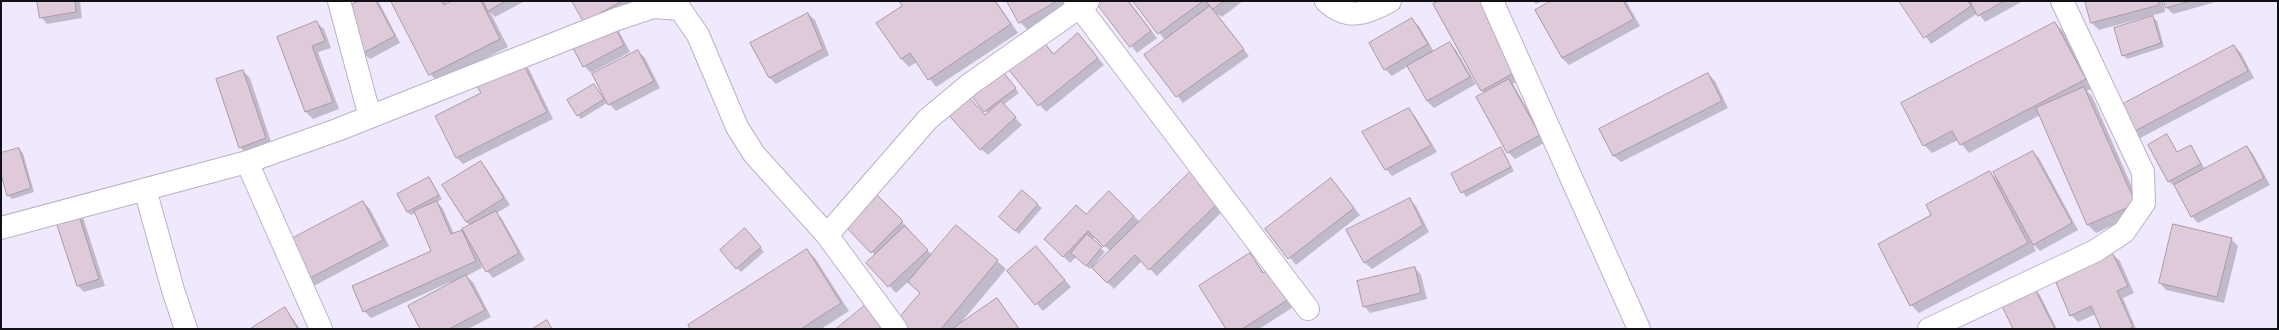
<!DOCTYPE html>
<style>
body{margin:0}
#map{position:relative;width:2279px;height:330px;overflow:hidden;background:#f0e9fe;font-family:"Alegreya Sans",sans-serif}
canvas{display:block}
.frame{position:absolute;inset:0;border:2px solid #121017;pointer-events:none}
</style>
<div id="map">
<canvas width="2279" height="330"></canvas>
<div class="frame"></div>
</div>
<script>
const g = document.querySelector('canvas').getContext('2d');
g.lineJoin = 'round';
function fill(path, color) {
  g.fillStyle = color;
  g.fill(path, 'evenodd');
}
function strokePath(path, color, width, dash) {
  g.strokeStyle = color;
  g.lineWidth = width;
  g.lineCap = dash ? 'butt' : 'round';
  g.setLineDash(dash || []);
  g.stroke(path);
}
fill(new Path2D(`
 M38,1H80L82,18L47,24L41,17Z
 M361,1L379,2L400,43L370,59L363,53Z
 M393,1H445L447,4L454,1H525L495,17L490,12L508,47L438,82L430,74Z
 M573,1H640L613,20L630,52L591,73L584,66L587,24Z
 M900,1H996L1018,33L936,87L917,62L909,67L901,59L903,6Z
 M1008,1H1074L1028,30L1020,22Z
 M1096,1H1129L1157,38L1137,53Z
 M1134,1H1243L1222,17L1217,14L1249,56L1183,103L1145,55L1165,40Z
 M1441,1L1527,76L1513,84L1546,142L1515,159L1508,152L1484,94Z
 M1533,1H1542L1536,4Z
 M1553,1H1626L1640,26L1569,65L1562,58L1537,10Z
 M1900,1H2023L1985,22L1978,13L1931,44Z
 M2086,1H2163L2165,12L2099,30L2092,23Z
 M2165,1H2219L2173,14L2167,8Z
 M808,14L815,20L829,55L776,84L769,77Z
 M2153,18L2157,21L2164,47L2127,59L2123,55Z
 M1412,19L1419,26L1434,52L1450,43L1456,50L1476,84L1434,108L1427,101L1408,66L1392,76L1385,69Z
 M317,23L324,29L331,48L318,52L339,109L313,119L306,112L278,37Z
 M2055,23L2063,31L2093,88L2087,91L2092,96L2143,212L2096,233L2088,225L2040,115L1969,153L1958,140L1932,153L1924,145Z
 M1078,35L1104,65L1046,112L1007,66L1040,39L1054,54Z
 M2234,46L2241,53L2254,78L2127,145L2121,138Z
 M638,51L645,58L660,88L616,111L609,104Z
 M522,62L529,69L553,119L463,164L456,157Z
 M999,67L1019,93L1003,105L1022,125L988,155L981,149L985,116L988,114L966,86Z
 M243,71L250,78L272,145L247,154L240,147Z
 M1708,74L1715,81L1728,108L1621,162L1614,156L1601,129Z
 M597,89L607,103L581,119L578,115Z
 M1409,110L1415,116L1437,152L1392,176L1386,169Z
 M2167,136L2178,153L2191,146L2205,169L2247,147L2253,154L2270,185L2198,223L2192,216L2175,184L2173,185L2169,181Z
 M1500,148L1514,171L1466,197L1452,174Z
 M19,149L23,153L34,192L12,199L8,195L1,170V154Z
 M2033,152L2039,158L2078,230L2040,251L2032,243L2036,251L1919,313L1911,305L1933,216L1990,172L1998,181Z
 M480,162L487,169L510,205L497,213L502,219L525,260L493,278L487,271L479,258L482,268L466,276L473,282L491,317L468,329H422L450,282L371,318L364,311L433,252L416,213L411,215L407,212L429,178L442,199L437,202L443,209L454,234L462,231L466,235L470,225L466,222Z
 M1190,173L1225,209L1157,276L1142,261L1114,289L1092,267L1090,269L1076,257L1070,263L1045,239L1086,216L1109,192L1140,222ZM1095,237L1110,251L1095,266L1094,265L1105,252L1092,240Z
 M1331,179L1360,215L1296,265L1267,230Z
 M1022,191L1042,208L1019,234L1004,221Z
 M873,192L909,229L907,230L932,255L997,261L1006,269L959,325L997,299L1020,329H905L921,294L908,282L896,293L867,263L875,255L842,222Z
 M1409,199L1416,206L1429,232L1372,269L1365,263L1347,231Z
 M363,202L370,209L389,246L308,289L301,283Z
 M55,214H82L105,286L84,292L78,286Z
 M749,233L764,252L741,272L737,268Z
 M2231,239L2238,246L2224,303L2166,290L2160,283Z
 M807,250L815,258L849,311L821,329H691Z
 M1043,254L1071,287L1043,311L1008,272Z
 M1250,254L1264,273L1306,299L1259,329H1227Z
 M2113,255L2120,261L2134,293L2123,298L2136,329H2102L2096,314L2078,322L2071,315Z
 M1415,268L1421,275L1427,299L1370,313L1364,306Z
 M2033,288L2040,295L2057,329H2015Z
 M285,308L300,329H252Z`), '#0003');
const building = new Path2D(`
 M37,1H75L76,12L40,18Z
 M359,1H376L395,36L363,53L340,11Z
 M391,1H442L444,5L451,1H481L500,39L429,75Z
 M483,1H506L488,11Z
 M572,1H622L584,22Z
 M899,1H995L1011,24L928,80L910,53L901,59L876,23L902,6Z
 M1007,1H1057L1019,23Z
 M1095,1H1128L1151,31L1130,47Z
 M1133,1H1203L1158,34Z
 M1206,1H1224L1213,9Z
 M1439,1H1485L1521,69L1481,91L1433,4Z
 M1551,1H1623L1634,19L1562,58L1535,10Z
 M1899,1H1968L1971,6L1924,38Z
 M1970,1H2004L1978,16Z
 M2085,1H2158L2159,5L2091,23Z
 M2164,1H2190L2166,8Z
 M1210,6L1244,49L1176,97L1144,55Z
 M607,12L624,45L583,67L566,35Z
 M808,13L823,49L769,78L750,43Z
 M2153,16L2161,43L2122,56L2114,28Z
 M1412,18L1428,44L1384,70L1369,43Z
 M317,21L325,41L312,46L333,102L305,112L277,37Z
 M2055,22L2086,79L1960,145L1952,131L1923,146L1901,103Z
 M1078,33L1098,58L1038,106L1005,65L1040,37L1053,54Z
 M1450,42L1470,77L1427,101L1407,66Z
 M2234,45L2248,71L2120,139L2106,113Z
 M638,50L654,81L608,105L592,74Z
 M522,61L547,112L456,158L435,116L481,93L476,84Z
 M995,62L1016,88L984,112L964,86Z
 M243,70L266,138L239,148L216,79Z
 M1708,73L1722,101L1613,156L1599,129Z
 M1509,79L1540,135L1507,153L1476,97Z
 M594,84L604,99L577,116L567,100Z
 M2084,87L2136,204L2087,225L2036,108Z
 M966,94L985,115L1001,101L1016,117L980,150L946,112Z
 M1409,108L1431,145L1385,170L1362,132Z
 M2167,134L2177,152L2191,145L2201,164L2168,182L2148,145Z
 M2247,146L2264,178L2191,217L2174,185Z
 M1501,147L1511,167L1461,193L1451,174Z
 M19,148L31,188L7,196L1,174V153Z
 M2033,151L2072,223L2033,245L1993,172Z
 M481,161L504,198L466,222L442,185Z
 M1990,171L2028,243L1910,306L1878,244L1931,215L1926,205Z
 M1190,172L1219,202L1149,270L1135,255L1107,283L1092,268Z
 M429,177L439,195L407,212L397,194Z
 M1331,178L1354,208L1288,259L1265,229Z
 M1022,190L1038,204L1015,231L999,217Z
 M873,191L903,221L871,253L841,222Z
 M1109,191L1134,216L1104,247L1088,231L1063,257L1044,239L1076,205L1086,214Z
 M1410,198L1423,225L1364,263L1346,230Z
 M363,201L383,240L300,283L280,245Z
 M437,201L451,234L462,230L476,261L363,312L352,286L431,251L414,211Z
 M76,206L99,279L77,286L53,213Z
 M496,211L519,253L486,272L462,229Z
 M2173,224L2232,238L2217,297L2159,283Z
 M956,225L998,260L941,329H905L896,321L920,293L908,282Z
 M905,226L928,250L888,287L866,263Z
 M745,228L761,247L736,269L720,250Z
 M1087,234L1102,247L1086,266L1071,253Z
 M1036,246L1065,280L1035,305L1007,271Z
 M807,249L841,303L801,329H690L688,325Z
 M1250,253L1263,273L1280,262L1300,292L1242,329H1226L1199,286Z
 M2113,254L2128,286L2117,291L2133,327L2129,329H2101L2091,306L2070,316L2055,280Z
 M1415,267L1421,293L1363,307L1357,281Z
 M466,275L485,310L449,329H420L408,306Z
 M2034,287L2055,329H2013L2001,304Z
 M874,298L891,319L878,329H836Z
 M997,298L1019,329H952Z
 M285,307L298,329H250Z
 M547,320L552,329H532Z`);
fill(building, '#dfcad9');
strokePath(building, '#ab98a6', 1);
const minor = new Path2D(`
 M339,1L370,117
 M1075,1L1308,309
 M1326,1C1348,21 1366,14 1390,1
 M1492,1L1639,329
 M247,162L321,329
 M145,189L173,290L186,329
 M1,228L247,162L337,130L617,19L653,7L680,9L698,35L737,127L754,154L827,235L896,329
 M827,235L928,119L970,84L1088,1
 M1929,329L2095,251L2124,232L2144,203L2143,172L2062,1`);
strokePath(minor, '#b9b2c6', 24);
strokePath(minor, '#fff', 22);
</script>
